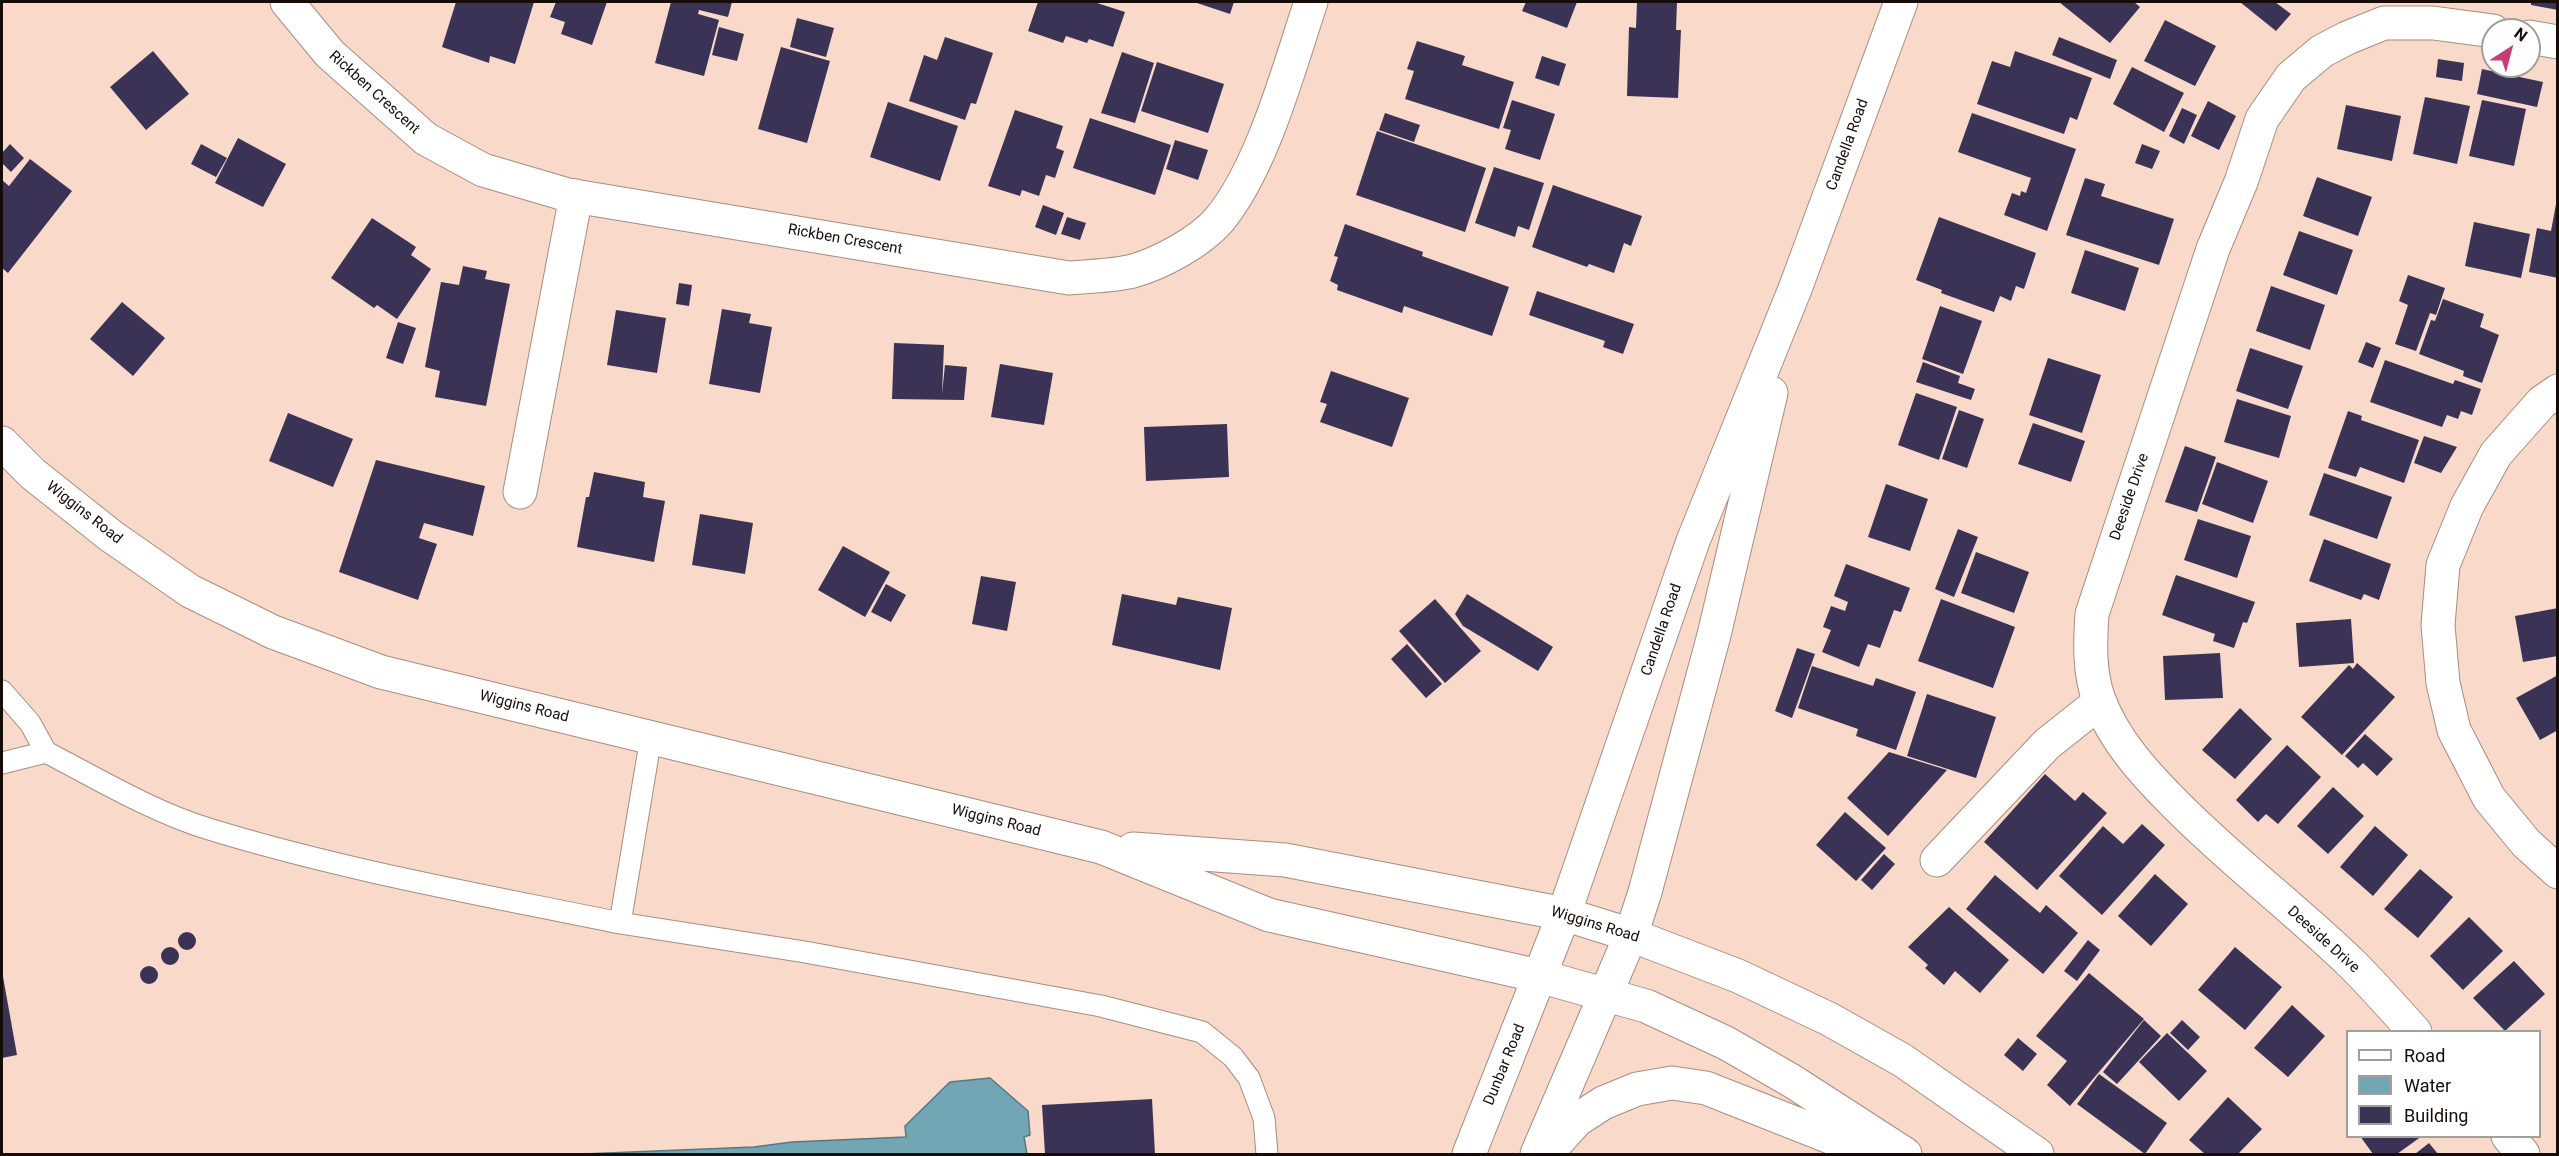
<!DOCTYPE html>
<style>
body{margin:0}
#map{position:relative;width:2559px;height:1156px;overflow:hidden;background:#f9d9ca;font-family:Roboto,sans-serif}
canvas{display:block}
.frame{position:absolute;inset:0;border:3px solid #170d08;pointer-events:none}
.legend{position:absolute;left:2346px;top:1030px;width:195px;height:108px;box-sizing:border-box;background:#fff;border:2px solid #a29e9c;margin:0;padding:8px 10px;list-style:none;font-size:18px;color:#170d08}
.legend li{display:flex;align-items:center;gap:12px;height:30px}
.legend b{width:30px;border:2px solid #a29e9c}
.north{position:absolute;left:2481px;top:18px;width:60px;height:60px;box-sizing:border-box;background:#fff;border:2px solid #a29e9c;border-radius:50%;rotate:36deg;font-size:16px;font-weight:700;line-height:24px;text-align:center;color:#170d08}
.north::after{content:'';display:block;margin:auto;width:21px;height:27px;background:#c63d77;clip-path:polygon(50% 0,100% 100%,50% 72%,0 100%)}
</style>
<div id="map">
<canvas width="2559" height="1156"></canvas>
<div class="frame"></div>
<ul class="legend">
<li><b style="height:8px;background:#fff"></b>Road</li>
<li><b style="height:16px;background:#72a6b5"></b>Water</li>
<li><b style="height:16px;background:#3b3356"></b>Building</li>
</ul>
<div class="north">N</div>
</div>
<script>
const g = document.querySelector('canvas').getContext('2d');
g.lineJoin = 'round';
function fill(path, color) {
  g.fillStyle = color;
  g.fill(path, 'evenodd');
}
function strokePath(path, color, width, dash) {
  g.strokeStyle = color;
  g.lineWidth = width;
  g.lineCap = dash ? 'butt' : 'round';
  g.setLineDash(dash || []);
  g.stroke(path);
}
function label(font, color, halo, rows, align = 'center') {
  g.font = font + ' Roboto,sans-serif';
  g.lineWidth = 6;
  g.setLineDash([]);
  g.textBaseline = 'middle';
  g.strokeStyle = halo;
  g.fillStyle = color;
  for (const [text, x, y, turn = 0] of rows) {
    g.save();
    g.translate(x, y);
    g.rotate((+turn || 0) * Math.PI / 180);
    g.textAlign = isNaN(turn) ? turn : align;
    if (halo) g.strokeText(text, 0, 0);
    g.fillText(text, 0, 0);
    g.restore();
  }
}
const water = new Path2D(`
 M990,1078L1028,1111L1030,1135L1024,1137L1027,1154H582L754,1147L792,1142L906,1137L905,1126L950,1082Z`);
fill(water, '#72a6b5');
strokePath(water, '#577881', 1.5);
fill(new Path2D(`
 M456,2H534L515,64L490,56L489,63L442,47Z
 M556,2H607L592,45L561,34L565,22L550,17Z
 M671,2H732L728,17L699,10L698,14L719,20L704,76L655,63Z
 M1038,2H1094L1125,12L1113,47L1089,39L1087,43L1066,36L1063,43L1028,31Z
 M1194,2H1234L1230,14Z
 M1526,2H1577L1567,28L1522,11Z
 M1637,2H1677L1676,30H1681L1678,98L1627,96L1629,27L1636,28Z
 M2059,2H2134L2140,7L2110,43Z
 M2240,2H2275L2291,14L2276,31Z
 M2531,2H2558V10L2531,5Z
 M797,18L834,28L826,57L790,47Z
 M2165,20L2216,46L2195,86L2144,61Z
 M719,27L744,34L737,61L712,55Z
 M945,37L993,53L976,104L971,103L965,120L909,101L924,55L937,60Z
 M2059,37L2117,60L2110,79L2052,55Z
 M1417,41L1465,56L1462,65L1514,82L1499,129L1405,99L1414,71L1407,69Z
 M781,47L830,61L807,143L758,129Z
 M153,51L189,94L146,130L110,87Z
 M2015,51L2092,78L2077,120L2070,117L2064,134L1977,104L1992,61L2010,67Z
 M1122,52L1154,63L1135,123L1101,113Z
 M1542,56L1566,64L1559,86L1535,78Z
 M2438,59L2464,63L2462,81L2436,77Z
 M1157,62L1224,84L1208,133L1141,111Z
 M2132,67L2184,93L2164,132L2113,104Z
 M2482,69L2543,82L2537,107L2477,94Z
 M2425,97L2470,106L2457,164L2413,154Z
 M1512,100L1555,114L1540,160L1505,149L1511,130L1503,128Z
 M2482,100L2526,109L2514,166L2469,156Z
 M2208,101L2236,116L2219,150L2191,136Z
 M888,102L958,126L940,181L870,157Z
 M2346,105L2401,116L2392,161L2337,149Z
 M2182,108L2197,115L2184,144L2169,136Z
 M1015,110L1063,126L1056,148L1064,151L1055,178L1046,175L1039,196L1022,190L1020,196L988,186Z
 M1385,113L1420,125L1414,142L1379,130Z
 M1972,113L2076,149L2047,231L2004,215L2012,193L2020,196L2021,191L2026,193L2031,178L1958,152Z
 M1090,118L1171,145L1155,195L1073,168Z
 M1377,131L1486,168L1465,232L1356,195Z
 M238,138L286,164L263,207L215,183Z
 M1175,140L1208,150L1198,180L1166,169Z
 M10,144L24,158L11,172L2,163V153Z
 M201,144L227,158L216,177L191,164Z
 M2142,144L2160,151L2152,169L2135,163Z
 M30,159L72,191L8,273L2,268V180L9,186Z
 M1494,167L1544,183L1529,230L1518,226L1515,237L1475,223Z
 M2317,177L2372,197L2358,236L2303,216Z
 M2085,178L2105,184L2101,196L2174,219L2159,265L2066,235Z
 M1553,185L1642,216L1631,246L1624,243L1614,273L1589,264L1587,267L1532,247Z
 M2556,204H2558V278L2529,272L2537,228L2551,231Z
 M1043,205L1064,213L1056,235L1035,227Z
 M1067,217L1086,223L1080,240L1061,234Z
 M1939,217L2036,253L2024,289L2016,286L2011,301L2000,296L1994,312L1941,293L1942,290L1916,280Z
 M372,218L416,247L411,255L431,269L397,319L377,305L374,308L331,278Z
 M2474,222L2530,234L2521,278L2465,266Z
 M1345,224L1423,252L1422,256L1509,287L1492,336L1404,306L1402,313L1337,290L1338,285L1330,281L1338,257L1334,256Z
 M2299,231L2353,250L2337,295L2283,275Z
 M2085,250L2139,268L2125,311L2071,293Z
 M463,266L487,271L485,279L510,284L486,406L435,397L440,371L425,367L441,282L459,285Z
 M2408,275L2445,288L2436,315L2430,313L2416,351L2395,344L2408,305L2399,301Z
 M679,283L692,285L689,306L676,304Z
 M2271,286L2325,305L2310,350L2256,331Z
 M1537,291L1634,324L1623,354L1603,347L1605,341L1529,315Z
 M2443,299L2484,314L2480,327L2499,335L2482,383L2463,376L2464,371L2419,354L2431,320L2435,321Z
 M122,302L165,338L133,376L90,339Z
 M1940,306L1982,321L1963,374L1922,359Z
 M722,309L751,314L749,323L772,327L760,393L709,384Z
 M616,310L666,318L657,373L607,365Z
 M398,322L416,328L403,364L386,358Z
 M2366,342L2381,348L2373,368L2358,362Z
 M894,343L944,345L942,394L945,365L967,367L964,400L892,399Z
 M2250,348L2303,366L2288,409L2236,391Z
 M2048,358L2101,375L2082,433L2029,415Z
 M2385,360L2453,384L2455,380L2481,389L2472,415L2461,411L2458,419L2447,415L2442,427L2370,402Z
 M1923,362L1960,376L1958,383L1975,389L1971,400L1916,382Z
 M1000,364L1053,373L1044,425L991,417Z
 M1331,371L1409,398L1392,447L1320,422L1327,404L1320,402Z
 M1916,393L1957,407L1939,460L1898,445Z
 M2237,399L2291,416L2279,458L2224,442Z
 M1959,410L1984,419L1967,468L1942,459Z
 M2348,411L2362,416L2361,420L2419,440L2404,483L2360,467L2356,477L2328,468Z
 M288,413L353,439L333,487L269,461Z
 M2033,423L2085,441L2071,482L2018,464Z
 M1227,424L1229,477L1146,481L1144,427Z
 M2424,436L2457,447L2441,473L2414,463Z
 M2185,446L2216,457L2197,512L2165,502Z
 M376,460L485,486L473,536L424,523L419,538L437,544L418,600L339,572Z
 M2217,462L2268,481L2253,523L2202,504Z
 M594,472L645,482L643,497L665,501L654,562L577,547L586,497H589Z
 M2324,473L2392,497L2377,539L2309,515Z
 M1886,484L1928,499L1910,551L1868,537Z
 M700,514L753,523L745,574L692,565Z
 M2198,519L2251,536L2237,578L2184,560Z
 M1958,529L1978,537L1954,597L1935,589Z
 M2324,539L2391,564L2379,600L2364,594L2361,600L2309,581Z
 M843,546L890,572L865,617L818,590Z
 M1976,552L2029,572L2014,613L1961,593Z
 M1846,564L1910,588L1901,612L1894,610L1880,648L1868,644L1859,667L1822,652L1831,630L1823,627L1831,606L1845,611L1848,602L1834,596Z
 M2176,575L2255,602L2247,623L2243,622L2234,648L2213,641L2215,634L2162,615Z
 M981,576L1016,582L1007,631L972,624Z
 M886,584L906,595L891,622L871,612Z
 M1122,594L1176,605L1178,597L1232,608L1220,670L1112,645Z
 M1467,594L1553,647L1538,671L1463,626L1455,614Z
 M1435,599L1481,651L1445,683L1399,631Z
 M1941,599L2015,627L1993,688L1918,661Z
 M2558,608V656L2523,662L2515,616Z
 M2351,619L2354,663L2299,667L2296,623Z
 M1407,644L1442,684L1426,698L1391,659Z
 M1797,648L1815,654L1792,718L1775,711Z
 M2220,653L2223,698L2165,700L2163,656Z
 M2357,663L2395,697L2342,755L2301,717L2349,665L2353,669Z
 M1812,666L1873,686L1876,678L1916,692L1896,750L1856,736L1858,729L1798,708Z
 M2558,675V730L2540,740L2516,698Z
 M1927,694L1996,717L1976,778L1907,756Z
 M2240,708L2272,739L2235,779L2202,750Z
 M2365,734L2393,759L2377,776L2363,763L2358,768L2345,756Z
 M2287,745L2321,777L2278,824L2266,814L2258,822L2236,800Z
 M1889,752L1947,770L1888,836L1847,798Z
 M2045,774L2075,801L2083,792L2107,813L2037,890L1984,842Z
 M2333,787L2364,816L2328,854L2297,826Z
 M1845,812L1886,848L1856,881L1816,845Z
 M2142,824L2165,845L2102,915L2059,876L2103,826L2123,844Z
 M2375,826L2408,855L2373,896L2340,867Z
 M1884,854L1895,864L1872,890L1861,880Z
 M2420,869L2453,897L2418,938L2384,909Z
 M2155,874L2188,904L2151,946L2118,916Z
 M1995,875L2040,913L2046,905L2078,933L2043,974L1966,909Z
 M1949,907L2009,960L1980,993L1955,971L1944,985L1925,968L1928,965L1908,947Z
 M2469,917L2503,951L2463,990L2430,956Z
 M178 941a9 9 0 1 1 18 0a9 9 0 1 1-18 0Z
 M2088,940L2100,950L2077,981L2064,971Z
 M2235,947L2282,987L2245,1030L2198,990Z
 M161 956a9 9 0 1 1 18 0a9 9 0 1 1-18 0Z
 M2514,961L2545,994L2505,1031L2473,998Z
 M140 975a9 9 0 1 1 18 0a9 9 0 1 1-18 0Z
 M2,971L17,1055L2,1058Z
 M2089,973L2144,1019L2070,1106L2047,1085L2067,1061L2036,1036Z
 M2292,1005L2325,1036L2288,1077L2254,1048Z
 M2144,1020L2161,1036L2117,1084L2103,1072Z
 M2182,1020L2200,1037L2188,1050L2170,1033Z
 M2167,1033L2207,1071L2179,1101L2139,1062Z
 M2018,1038L2037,1054L2023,1071L2004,1055Z
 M2099,1074L2167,1123L2145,1154L2077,1104Z
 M2228,1097L2262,1129L2238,1154H2205L2189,1140Z
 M1152,1099L1155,1154H1045L1042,1105Z
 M2360,1136H2422L2397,1154H2373Z
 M2429,1143L2438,1154H2415Z`), '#3b3356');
const lane = new Path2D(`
 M2,691L30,723L46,752
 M651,737L620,923L805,952L1101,1006L1202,1032L1233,1057L1249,1078L1264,1118L1267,1154
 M2,763L46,752C96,778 155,813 209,829C342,870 484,895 620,923`);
const street = new Path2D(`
 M287,2L330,54L426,139L483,170L568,195L1069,278C1090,276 1113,276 1133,271C1161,263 1200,242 1219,220C1263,167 1289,67 1311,2
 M2529,37L2558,42
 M2558,391L2542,402L2496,454L2467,506L2443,565L2438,625L2443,683L2454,730L2489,798L2526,843L2558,872
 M520,492L576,196
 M1937,860L2047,744L2100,702
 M2415,1032C2394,1009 2374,986 2353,965C2295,909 2230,860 2174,803C2144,773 2114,740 2099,700C2089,673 2090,643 2092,614L2213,249L2241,182L2262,119L2291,77L2322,51L2347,38L2384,23H2433L2493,31
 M2508,1136L2523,1154`);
const secondary = new Path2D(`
 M2,443L33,474L111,536L190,591L273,632L381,672L1101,847L1269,915L1539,976L1646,1006L1726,1043L1792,1081L1905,1154
 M1133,849L1285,860L1564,914L1631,935L1738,976L1829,1019L1902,1060L2037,1154
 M1469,1154L1564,914L1693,541L1795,289L1901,2
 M1537,1154L1631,935L1645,892L1714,635L1771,393
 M1546,1154L1577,1120L1603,1103L1637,1089L1672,1083L1706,1088L1873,1154`);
strokePath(lane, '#a98d7f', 23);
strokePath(street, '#a98d7f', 35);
strokePath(secondary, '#a98d7f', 35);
strokePath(lane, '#fff', 21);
strokePath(street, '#fff', 33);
strokePath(secondary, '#fff', 33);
label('15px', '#170d08', '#fff', [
 ["Rickben Crescent",374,93,42],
 ["Candella Road",1848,145,-70],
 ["Rickben Crescent",845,240,10],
 ["Deeside Drive",2130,497,-71],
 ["Wiggins Road",84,513,38],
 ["Candella Road",1662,630,-71],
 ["Wiggins Road",524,707,14],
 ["Wiggins Road",996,821,14],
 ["Wiggins Road",1595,925,17],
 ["Deeside Drive",2323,940,42],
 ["Dunbar Road",1505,1065,-68]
]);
</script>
